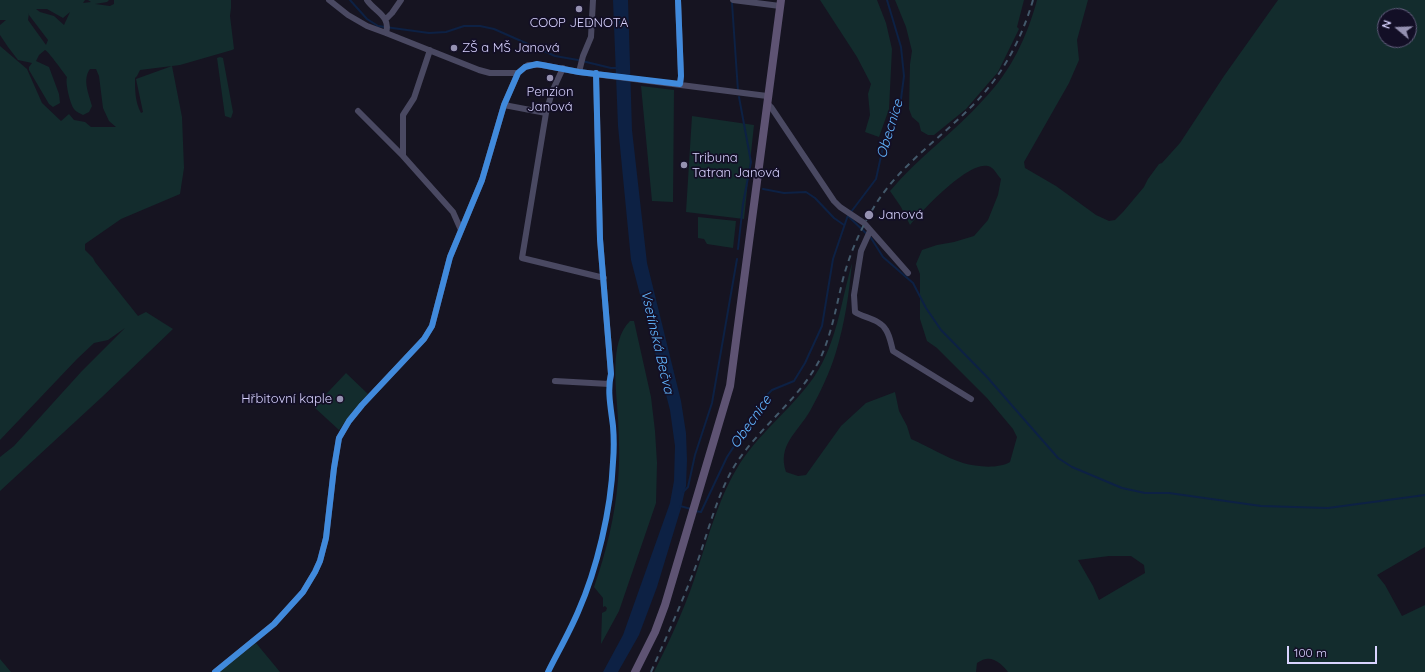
<!DOCTYPE html>
<meta charset="utf-8">
<style>
body{margin:0}
#map{position:relative;width:1425px;height:672px;overflow:hidden;background:#161421;font-family:Quicksand,sans-serif}
canvas{display:block}
.north{position:absolute;left:1377px;top:8px;width:40px;height:40px;box-sizing:border-box;background:#130f26;border:1px solid #625e7d;border-radius:50%;rotate:289deg;font-size:11px;font-weight:700;line-height:16px;text-align:center;color:#d9d4ff}
.north::after{content:'';display:block;margin:auto;width:14px;height:18px;background:#9591b1;clip-path:polygon(50% 0,100% 100%,50% 72%,0 100%)}
.scale{position:absolute;left:1287px;top:646px;width:90px;height:18px;box-sizing:border-box;border:2px solid #d9d4ff;border-top:0;padding-left:5px;font-size:12px;line-height:14px;white-space:nowrap;color:#d9d4ff;-webkit-text-stroke:3px #130f26;paint-order:stroke}
</style>
<div id="map">
<canvas width="1425" height="672"></canvas>
<div class="north">N</div>
<div class="scale">100 m</div>
</div>
<script>
const g = document.querySelector('canvas').getContext('2d');
g.lineJoin = 'round';
function fill(path, color) {
  g.fillStyle = color;
  g.fill(path, 'evenodd');
}
function strokePath(path, color, width, dash) {
  g.strokeStyle = color;
  g.lineWidth = width;
  g.lineCap = dash ? 'butt' : 'round';
  g.setLineDash(dash || []);
  g.stroke(path);
}
function label(font, color, halo, rows, align = 'center') {
  g.font = font + ' Quicksand,sans-serif';
  g.lineWidth = 3.5;
  g.setLineDash([]);
  g.textBaseline = 'middle';
  g.strokeStyle = halo;
  g.fillStyle = color;
  for (const [text, x, y, turn = 0] of rows) {
    g.save();
    g.translate(x, y);
    g.rotate((+turn || 0) * Math.PI / 180);
    g.textAlign = isNaN(turn) ? turn : align;
    if (halo) g.strokeText(text, 0, 0);
    g.fillText(text, 0, 0);
    g.restore();
  }
}
fill(new Path2D(`
 M0,0H85L83,3L91,2L88,0H109L107,2L95,4L110,6L114,4V0H231V8L230,16L234,49L232,50L180,65L140,70L137,76L135,78C135,90 135,102 141,113L143,112L136,79L172,66L182,117L184,168L180,194L121,219L85,244V250L93,258L95,262L138,316L146,312L173,329L102,397L0,491V457L14,446L81,372L125,328L108,340L94,343L77,359L0,440V46L27,69L42,103L61,121L69,114L74,120L85,122L91,127H116L109,121L103,108L99,76L96,69H90C82,80 89,94 92,106L89,112L83,115C80,113 76,112 74,109C70,104 65,82 67,77C63,72 49,52 45,50L39,55L36,61L49,67L59,94L60,103L53,107L49,104L29,70V67L32,63L18,60L8,47L0,35V25L6,20H0ZM36,9H47L63,18L70,12L64,25L54,16L40,12ZM29,13V15L48,40L46,45L28,20Z
 M820,0H877L886,23L892,49L889,109L879,137L865,132L870,115L868,94L871,84L857,57Z
 M895,0H1024L1017,27L1019,29L998,72L966,109L934,135H928L921,131L919,123L912,117L909,109L910,64L912,51L906,27Z
 M1037,0H1088L1077,40L1079,60L1069,83L1024,162L1025,168L1056,186L1096,215L1109,221L1115,220L1123,212L1144,187L1148,179L1159,164L1162,163L1180,143L1224,76L1278,0H1425V547L1377,575L1385,585L1402,616L1425,605V672H1008C1004,666 994,657 986,659C983,659 979,662 977,663L976,672H654C669,642 683,612 694,580C706,545 717,502 736,470C756,435 791,410 814,377C837,343 841,302 852,263C849,293 845,323 836,352C830,372 820,393 810,411C798,432 777,445 786,472L798,476L806,475L841,426L866,403L895,392L899,411L907,426L911,439C927,446 947,458 963,463C977,467 998,469 1010,462L1017,437L1013,429L987,398L937,348L927,341L920,319V274L916,264L922,250L937,245L954,242L974,236L988,220L998,195L1001,179C997,175 994,167 988,166C968,161 923,210 910,225L901,207L890,191C918,157 955,132 984,99C1011,71 1027,37 1037,0ZM1385,16H1409V40H1385ZM1109,556H1131L1144,565L1145,573L1099,600L1093,586L1078,560Z
 M220,57L223,58L233,112L231,118L225,116L217,58Z
 M641,86L674,90L673,202L652,201Z
 M692,116L754,125L744,219L686,212Z
 M698,217L736,221L733,248L707,244L704,239L698,238Z
 M630,321H634L651,397L655,431L657,463L656,503L619,611L601,644L602,613L606,611L607,608L605,606L603,607V598L594,587C606,553 615,516 618,480C620,460 619,439 618,419C617,392 608,342 630,321Z
 M346,373L368,394L353,411L339,430L314,407Z
 M256,643L280,672H218Z
 M0,659L11,672H0Z`), '#132c2d');
fill(new Path2D(`
 M613,0H628L632,130L647,263L681,401L686,433L687,460L686,486L681,508L657,587L639,635L618,672H603L623,635L670,503L674,481L675,446L670,410L631,260L618,126Z`), '#0d2144');
strokePath(new Path2D(`
 M350,0L367,19L378,26L429,33L446,32L464,26H480L494,29L555,56L578,60L611,68H617
 M732,3L738,91
 M763,189L784,193L806,192L815,198L834,218L844,225
 M851,212L876,179L885,138L901,99L904,76L901,47L887,0
 M848,216L871,238L883,257L913,283L926,308L941,330L987,377L1058,458L1072,467L1122,488L1145,493H1169L1261,506L1328,508L1425,495
 M738,249L743,204L751,162L739,97
 M683,492L688,487L695,455L712,403L737,259
 M680,506L691,509
 M695,511L701,512L727,457L768,394L772,390L794,381L805,363L822,326L833,259L848,215`), '#0d2144', 2);
strokePath(new Path2D(`
 M329,0L348,15L367,26L386,33L479,70L490,73H518
 M367,0C375,12 391,16 386,33
 M678,0L681,76L680,84
 M733,0L780,6
 M386,19L392,13L401,0
 M430,50L414,98L403,115V156L453,212L461,230
 M563,68L552,92L546,113L522,258L604,278
 M579,72L583,56L591,37L593,0
 M767,103L771,107L834,201L840,207L864,223L908,273
 M504,105L546,113
 M358,111L403,156
 M870,231L861,251L854,295L855,312C864,318 880,319 886,330C890,336 891,344 893,351L971,399
 M555,381L609,384L611,374L600,239L596,73
 M215,672L274,624L303,592L315,572L320,561L326,538L334,468L339,438L349,421L362,405L424,339L432,326L450,257L482,180L504,105L518,73L528,65H542L579,72L767,96`), '#4a4962', 6);
strokePath(new Path2D(`
 M635,672L655,632L665,605L730,386L781,0`), '#5e5373', 8);
strokePath(new Path2D(`
 M651,672C667,636 683,600 697,563C708,532 716,499 732,470C756,429 798,402 820,359C832,333 836,307 843,279C850,253 860,230 874,207C898,167 937,141 970,108C1001,78 1021,41 1033,0`), '#43596b', 2, [6, 5]);
strokePath(new Path2D(`
 M215,672L274,624L303,592L315,572L320,561L326,538L334,468L339,438L349,421L362,405L424,339L432,326L450,257L482,180L504,105L518,73L525,67L537,64L579,72L680,84L681,76L678,0
 M548,672C558,652 569,633 578,612C597,569 611,510 613,462C614,450 614,438 613,426C611,409 607,391 611,374L600,239L596,73`), '#408adc', 6);
for (const [x, y, r, color] of [
 [579,9,4,"#9591b1"],
 [454,48,4,"#9591b1"],
 [550,78,4,"#9591b1"],
 [684,165,4,"#9591b1"],
 [869,215,5,"#9591b1"],
 [340,399,4,"#9591b1"]
]) {
  const dot = new Path2D();
  dot.arc(x, y, r, 0, 2 * Math.PI);
  g.fillStyle = color;
  g.fill(dot);
  strokePath(dot, '#130f26', 1.5);
}
label('13px', '#d9d4ff', '#130f26', [
 ["COOP JEDNOTA",579,23,"center"],
 ["ZŠ a MŠ Janová",462,48],
 ["Penzion",550,92,"center"],
 ["Janová",550,107,"center"],
 ["Tribuna",692,158],
 ["Tatran Janová",692,173],
 ["Janová",878,215],
 ["Hřbitovní kaple",332,399,"right"]
], 'left');
label('italic 14px', '#62b6ff', '#130f26', [
 ["Obecnice",890,129,-73],
 ["Vsetínská Bečva",657,342,77],
 ["Obecnice",751,422,-55]
]);
</script>
